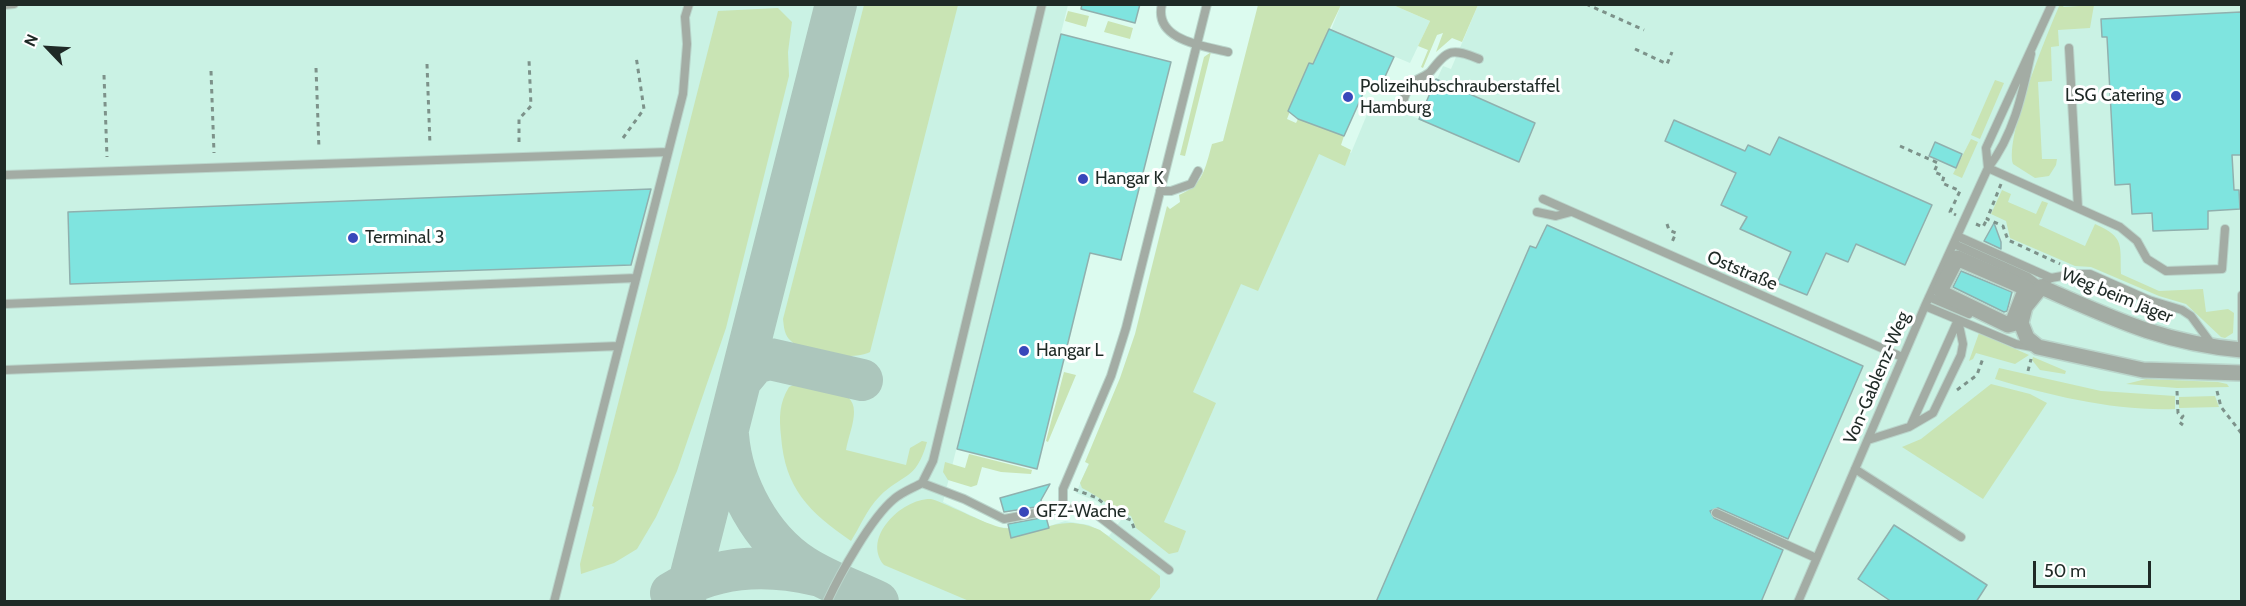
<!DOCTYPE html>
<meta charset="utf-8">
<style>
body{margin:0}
#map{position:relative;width:2246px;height:606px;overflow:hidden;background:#dcfbef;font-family:Cabin,sans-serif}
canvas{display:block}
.frame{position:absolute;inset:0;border:6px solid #1f2a26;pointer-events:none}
.north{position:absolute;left:18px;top:18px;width:60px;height:60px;-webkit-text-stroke:4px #fff;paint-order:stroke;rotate:295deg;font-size:16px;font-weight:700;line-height:24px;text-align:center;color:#1f2a26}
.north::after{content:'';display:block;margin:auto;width:21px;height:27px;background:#1f2a26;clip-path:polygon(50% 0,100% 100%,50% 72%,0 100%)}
.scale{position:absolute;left:2033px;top:561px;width:118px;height:27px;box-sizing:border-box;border:3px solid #1f2a26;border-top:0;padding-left:8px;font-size:18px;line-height:21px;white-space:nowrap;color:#1f2a26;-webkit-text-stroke:4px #fff;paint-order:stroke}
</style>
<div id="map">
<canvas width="2246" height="606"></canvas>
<div class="frame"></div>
<div class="north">N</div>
<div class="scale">50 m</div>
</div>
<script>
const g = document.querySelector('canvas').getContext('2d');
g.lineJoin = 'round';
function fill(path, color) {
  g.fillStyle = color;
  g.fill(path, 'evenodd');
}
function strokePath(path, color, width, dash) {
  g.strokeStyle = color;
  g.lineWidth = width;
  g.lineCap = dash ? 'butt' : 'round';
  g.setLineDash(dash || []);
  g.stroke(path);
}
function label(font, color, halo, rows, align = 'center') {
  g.font = font + ' Cabin,sans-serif';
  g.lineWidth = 6;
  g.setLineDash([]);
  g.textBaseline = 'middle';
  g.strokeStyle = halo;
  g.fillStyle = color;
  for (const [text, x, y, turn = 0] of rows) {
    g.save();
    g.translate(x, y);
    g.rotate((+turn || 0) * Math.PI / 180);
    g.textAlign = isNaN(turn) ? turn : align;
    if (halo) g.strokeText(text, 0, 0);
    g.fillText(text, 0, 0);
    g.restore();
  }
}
fill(new Path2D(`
 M4,5H1068L943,502L995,527L1009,528L1012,538L1065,521L1089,525L1109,536L1121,520L1096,501L1076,493L1089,463L1280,121L1351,153L1373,100L1419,119L1443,66L1451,69L1478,5H2241V601H5Z
 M1341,5H1393L1430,21L1410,63L1331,30Z`), '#caf2e4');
fill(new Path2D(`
 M2060,4L2064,7L2094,5L2090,28L2058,30L2059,46L2051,47L2052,81L2038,82L2042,159H2057L2056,165L2049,176L2035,178L2013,164C2005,136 2047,34 2060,4Z
 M864,5H958L870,352C853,361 806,354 791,341C784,335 784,327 783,319Z
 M1258,5H1341L1313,64L1309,63L1287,119L1296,123L1299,117L1344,136L1341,145L1351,150L1345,166L1319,154L1258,291L1241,284L1193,392L1216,403L1164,522L1186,531L1178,552L1169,554L1136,528L1131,516C1113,510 1099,496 1082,488L1080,483L1089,464L1085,462L1120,378L1135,334L1167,206L1170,209L1180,202L1179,195C1203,185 1205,169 1212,144L1223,141Z
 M1393,5H1478L1462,42L1452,38L1436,52L1443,33L1437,35L1423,68L1421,67L1428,50L1418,46L1430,21Z
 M778,8L792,22L788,52L789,76L726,328L677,471L656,517L637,549L614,563L581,574L580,564L594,507L592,506L718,11Z
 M1068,11L1089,16L1086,27L1065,21Z
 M1108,21L1133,28L1130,39L1104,32Z
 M1211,52L1185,156L1180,155L1204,57Z
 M1995,80L2004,83L1980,139L1971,135Z
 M1971,139L1978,142L1962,178L1953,174Z
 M2002,190L2011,194L2008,202L2036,214L2042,201L2048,203L2039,225L2085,246L2095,224C2125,237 2120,245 2121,274L2159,291L2203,289L2206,312L2228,309L2234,313L2233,333L2225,338L2221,337L2186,304L2159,296L2091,267L2075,266L2010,238L2006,221L1991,214Z
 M1979,333L2029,355L2015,364L1976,353L1973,359L1969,361Z
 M2033,357L2066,371L2065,374L2040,370L2032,360Z
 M1999,368L2101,391L2175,396V409C2114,411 2052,396 1995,379Z
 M1064,372L1076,375L1048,442L1046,441Z
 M2146,379L2218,382L2227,384L2229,387L2177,388L2126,384Z
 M800,382C818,387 855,387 854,412C854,424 848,438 846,450L906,465L910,448L922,441L927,442C916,482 902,473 879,497C867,509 860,527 851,541C809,512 785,489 781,436C779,418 779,403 789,387Z
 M1991,384L2030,394L2047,403L1983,499L1902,447L1921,439Z
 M2215,396L2219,407L2179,408V397Z
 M969,454L1032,470L1031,474L1001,472L982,467L977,485L971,487L948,480L943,472L945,462L965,468Z
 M931,499C949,504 997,531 1009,528L1012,538C1046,529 1063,514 1100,530L1160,576V587L1149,601H969L884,565C861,537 903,498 931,499Z`), '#c9e4b4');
strokePath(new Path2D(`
 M741,380L755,363L770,359L862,380
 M728,435C732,485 761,539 803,566C826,581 853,590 878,602
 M671,593C716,565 765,563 816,575
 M684,602L836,4`), '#acc6bc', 42);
const building = new Path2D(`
 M1082,4H1140L1135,23L1081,9Z
 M2241,12V155H2232L2234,190H2239L2240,209L2208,211V229L2153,231L2152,213L2132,214L2130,184L2115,185L2107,37H2102L2101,19Z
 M1329,29L1394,57L1378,92L1366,87L1344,136L1298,119L1288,111L1309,63L1313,64Z
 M1061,34L1171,62L1121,260L1090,253L1037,469L957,449Z
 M1436,79L1535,123L1519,162L1419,119Z
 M1674,120L1745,151L1748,145L1770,155L1779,137L1932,205L1905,265L1856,244L1848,262L1826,253L1807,295L1777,283L1791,252L1740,229L1747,217L1721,205L1736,173L1665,141Z
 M1935,142L1962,154L1956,168L1929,156Z
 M651,189L631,265L70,284L68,212Z
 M1994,223L2001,242V249L1984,241Z
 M1547,225L1863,366L1788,539L1718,508L1710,511L1714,518L1783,550L1761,602H1376L1530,246L1536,248Z
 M1961,271L2012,292L2007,311L2004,312L1953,287Z
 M1050,484L1041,500L1042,506L1004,512L1000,498Z
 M1046,517L1049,528L1011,538L1008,524Z
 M1894,525L1987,585L1976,602H1892L1858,579Z`);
fill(building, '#7fe4df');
strokePath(building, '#90b0ae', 1.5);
const lane = new Path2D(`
 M1162,4C1153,40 1203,46 1228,52
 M4,5L14,4
 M2069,48L2078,208
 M1399,111C1403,103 1406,90 1411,84C1416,78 1426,77 1431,71C1448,49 1452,48 1479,59
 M1988,168L2120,227L2137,241L2147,259L2166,271L2222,269L2225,229
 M1988,168L1986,148L2052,4
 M4,175L668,152
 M1160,191H1171L1191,184L1198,171
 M1543,199L1902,357
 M1537,212L1556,216L1571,212
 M1957,236L2051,278
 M1954,244L2028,277L2041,287
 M2039,286L2051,278L2073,274H2090L2149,300L2182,310L2191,316L2213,346
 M2242,295V342
 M1929,297L1969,314
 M4,304L636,278
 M1925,306L2016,344L2032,347
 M4,370L619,346
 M1911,425L1958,320
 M1868,440L1909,427L1933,413L1961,355L1963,344L1958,320
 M1855,469L1961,537
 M922,483L933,461L1042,4
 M1063,508V489L1111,376L1126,328L1207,4
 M1716,513L1816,558
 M554,602L683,94L687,44L685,17L689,4
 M827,602C840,574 871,518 894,499C902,492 913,488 922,483L964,499L1004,519L1063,508L1092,511L1169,570
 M1798,602L1925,306L1988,168C2014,134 2022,95 2031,54`);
const street = new Path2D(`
 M1957,258L2026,288L2012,324L2008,325L1942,293L1941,289Z
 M2242,350C2162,343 2112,318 2041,287L2025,307L2021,323L2027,338L2038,347L2143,370L2242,373`);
strokePath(lane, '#bad5cb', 10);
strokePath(street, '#bad5cb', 18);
strokePath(new Path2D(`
 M1586,4L1644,30
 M1635,49L1667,64L1672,52
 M427,64L430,145
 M316,68L319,149
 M211,71L214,153
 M104,75L107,157
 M623,138L644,109L636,56
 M519,142V119L531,106L529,60
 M1900,146L1938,163L1934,172L1944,176L1942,183L1960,191L1950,212L1956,215
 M2001,184L1987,219L2003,226L2008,240L2060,264
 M1667,224L1669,230L1676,233L1672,242
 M1976,224L1983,227L1987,219
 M2028,371L2031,359
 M1957,390L1977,375L1983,358
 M2177,391L2178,413L2183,416L2179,422L2183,425
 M2217,391L2221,407L2242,434
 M1074,489L1097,498L1108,507
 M1118,515L1131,520L1134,528`), '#7d928a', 3, [4.5, 4.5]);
strokePath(lane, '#a3aca4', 8);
strokePath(street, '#a3aca4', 15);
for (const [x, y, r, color] of [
 [2176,96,6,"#3847ba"],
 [1348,97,6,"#3847ba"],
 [1083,179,6,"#3847ba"],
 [353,238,6,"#3847ba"],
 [1024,351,6,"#3847ba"],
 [1024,512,6,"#3847ba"]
]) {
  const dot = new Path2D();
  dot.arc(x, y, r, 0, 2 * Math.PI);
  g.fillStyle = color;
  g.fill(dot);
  strokePath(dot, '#fff', 2);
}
label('18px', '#1f2a26', '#fff', [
 ["Polizeihubschrauberstaffel",1360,87],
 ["Hamburg",1360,108],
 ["LSG Catering",2164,96,"right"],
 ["Hangar K",1095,179],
 ["Terminal 3",365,238],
 ["Hangar L",1036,351],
 ["GFZ-Wache",1036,512]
], 'left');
label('18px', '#1f2a26', '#fff', [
 ["Oststraße",1742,271,23],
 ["Weg beim Jäger",2117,296,22],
 ["Von-Gablenz-Weg",1877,378,-67]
]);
</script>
